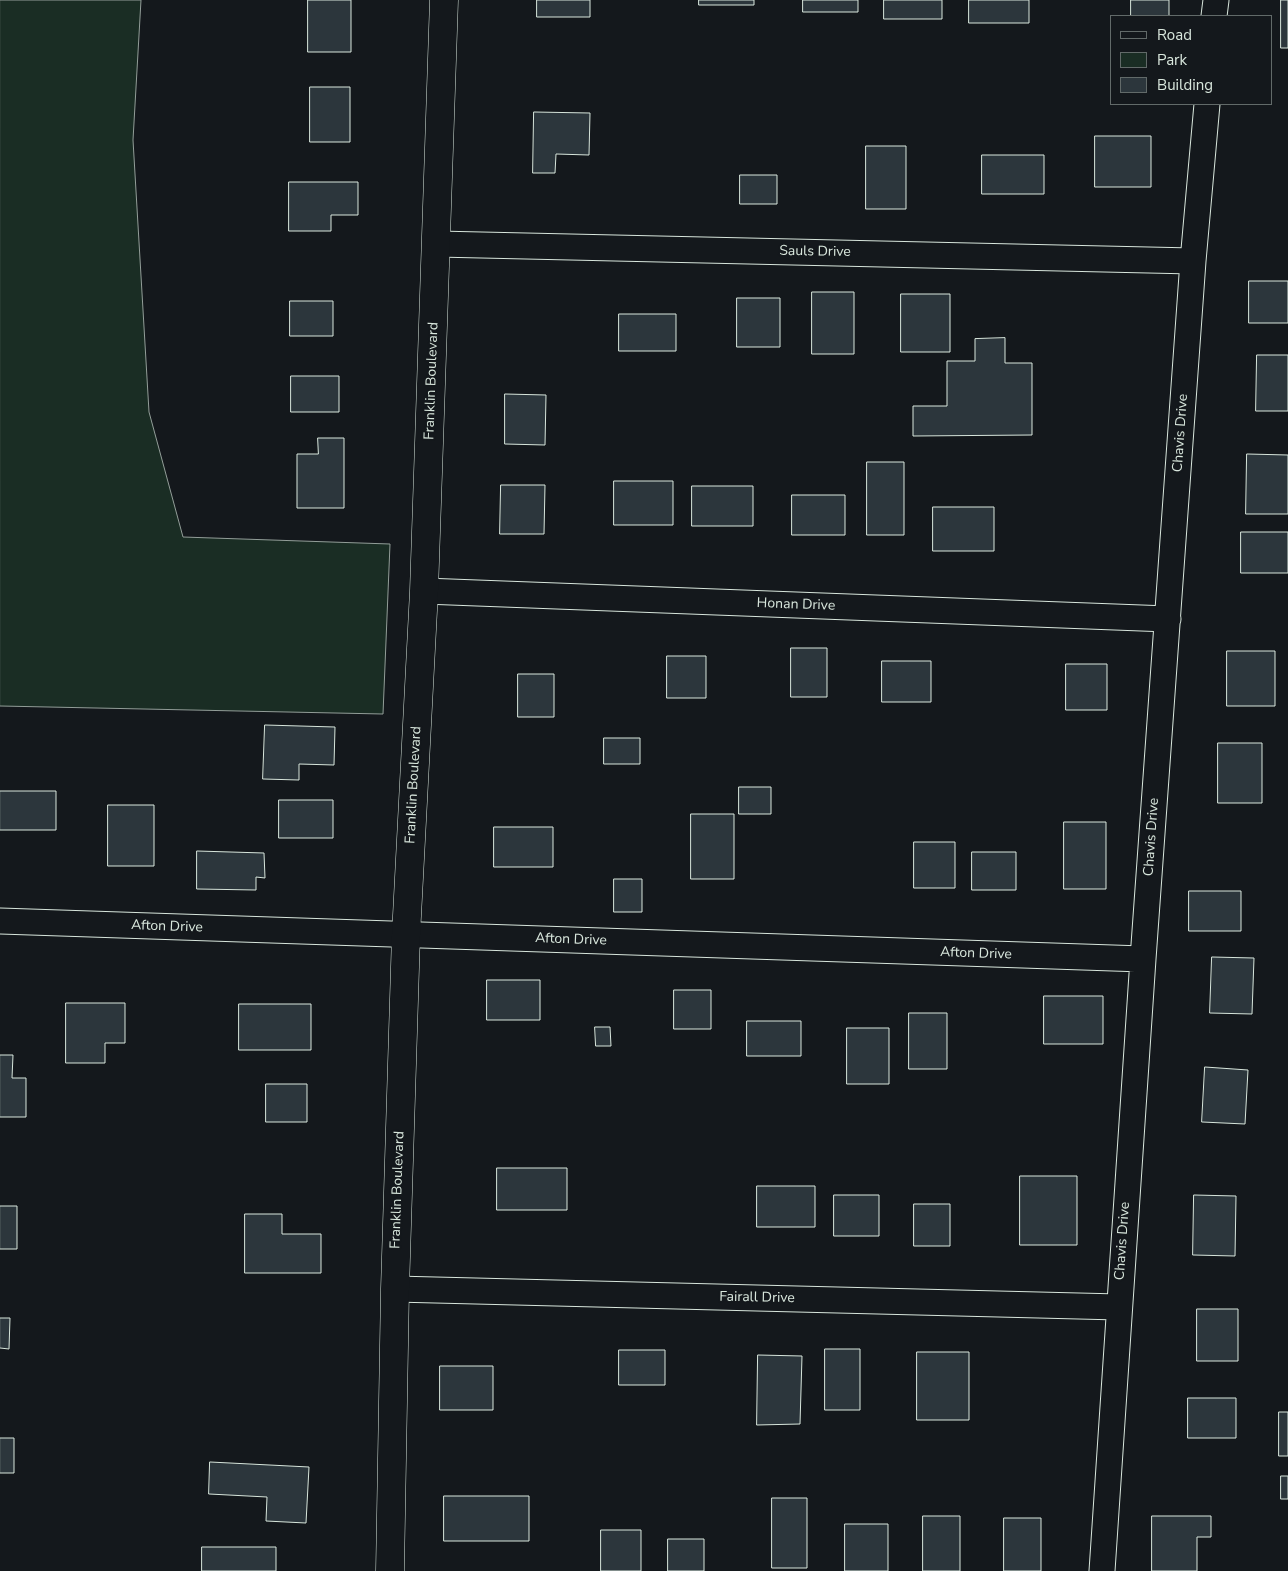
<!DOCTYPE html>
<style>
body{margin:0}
#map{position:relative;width:1288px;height:1571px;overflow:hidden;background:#14181c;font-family:"Nunito Sans",sans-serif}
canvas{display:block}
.legend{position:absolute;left:1110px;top:15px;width:162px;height:90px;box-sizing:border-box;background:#14181c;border:1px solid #626a69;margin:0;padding:6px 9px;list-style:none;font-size:15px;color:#d8e6dc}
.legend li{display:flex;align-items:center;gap:10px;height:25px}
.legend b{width:25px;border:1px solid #626a69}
</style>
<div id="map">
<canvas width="1288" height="1571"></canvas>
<ul class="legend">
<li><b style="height:6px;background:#14181c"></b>Road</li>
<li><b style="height:14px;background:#1a2d24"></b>Park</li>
<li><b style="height:14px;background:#2c363c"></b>Building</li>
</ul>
</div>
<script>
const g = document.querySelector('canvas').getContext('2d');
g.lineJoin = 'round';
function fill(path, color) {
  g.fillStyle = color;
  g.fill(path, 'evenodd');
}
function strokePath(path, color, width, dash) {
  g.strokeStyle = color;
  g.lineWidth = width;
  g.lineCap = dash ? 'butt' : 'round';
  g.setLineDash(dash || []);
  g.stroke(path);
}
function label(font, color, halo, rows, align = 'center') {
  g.font = font + ' "Nunito Sans",sans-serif';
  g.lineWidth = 4;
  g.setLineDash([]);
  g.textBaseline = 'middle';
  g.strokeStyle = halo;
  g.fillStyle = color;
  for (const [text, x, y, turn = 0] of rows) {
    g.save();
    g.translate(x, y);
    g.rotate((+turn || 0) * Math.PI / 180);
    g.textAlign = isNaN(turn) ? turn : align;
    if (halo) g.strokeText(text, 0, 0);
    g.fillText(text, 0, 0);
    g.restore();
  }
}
const green = new Path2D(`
 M0,0H141L133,140L149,412L183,537L390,544L383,714L0,706Z`);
fill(green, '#1a2d24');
strokePath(green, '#939e99', 1);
const building = new Path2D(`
 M308,0H351V52H308Z
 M537,0H590V17H537Z
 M699,0H754V5H699Z
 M803,0H858V12H803Z
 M884,0H942V19H884Z
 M969,0H1029V23H969Z
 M1131,0H1169V16H1131Z
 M1281,0H1288V48H1281Z
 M310,87H350V142H310Z
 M534,112L590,113L589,155L556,154L555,173H533Z
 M1095,136H1151V187H1095Z
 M866,146H906V209H866Z
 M982,155H1044V194H982Z
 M740,175H777V204H740Z
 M289,182H358V215H331V231H289Z
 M1249,281H1288V323H1249Z
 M812,292H854V354H812Z
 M901,294H950V352H901Z
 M737,298H780V347H737Z
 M290,301H333V336H290Z
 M619,314H676V351H619Z
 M1005,338V363H1032V435L913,436V406H947V361H975V339Z
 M1257,355H1288V411H1256Z
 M291,376H339V412H291Z
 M505,394L546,395L545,445L505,444Z
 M318,438H344V508H297V454H318Z
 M1247,454L1288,455V514H1246Z
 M867,462H904V535H867Z
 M614,481H673V525H614Z
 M501,485H545L544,534H500Z
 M692,486H753V526H692Z
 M792,495H845V535H792Z
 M933,507H994V551H933Z
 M1241,532H1288V573H1241Z
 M791,648H827V697H791Z
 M1227,651H1275V706H1227Z
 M667,656H706V698H667Z
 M882,661H931V702H882Z
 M1066,664H1107V710H1066Z
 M518,674H554V717H518Z
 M265,725L335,727L334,765L299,764V780L263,779Z
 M604,738H640V764H604Z
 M1218,743H1262V803H1218Z
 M739,787H771V814H739Z
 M0,791H56V830H0Z
 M279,800H333V838H279Z
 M108,805H154V866H108Z
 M691,814H734V879H691Z
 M1064,822H1106V889H1064Z
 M494,827H553V867H494Z
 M914,842H955V888H914Z
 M197,851L264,853L265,878L256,877V890L197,889Z
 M972,852H1016V890H972Z
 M614,879H642V912H614Z
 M1189,891H1241V931H1189Z
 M1212,957L1254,958L1252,1014L1210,1013Z
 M487,980H540V1020H487Z
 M674,990H711V1029H674Z
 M1044,996H1103V1044H1044Z
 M66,1003H125V1043H105V1063H66Z
 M239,1004H311V1050H239Z
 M909,1013H947V1069H909Z
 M747,1021H801V1056H747Z
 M595,1027H610L611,1046H596Z
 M847,1028H889V1084H847Z
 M0,1055H13L12,1078H26V1117H0Z
 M1205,1067L1248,1070L1245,1124L1202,1122Z
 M266,1084H307V1122H266Z
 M497,1168H567V1210H497Z
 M1020,1176H1077V1245H1020Z
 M757,1186H815V1227H757Z
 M834,1195H879V1236H834Z
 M1194,1195L1236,1196L1235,1256L1193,1255Z
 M914,1204H950V1246H914Z
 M0,1206H17V1249H0Z
 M245,1214H282V1234H321V1273H245Z
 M1197,1309H1238V1361H1197Z
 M0,1318H10L9,1349L0,1348Z
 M825,1349H860V1410H825Z
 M619,1350H665V1385H619Z
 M917,1352H969V1420H917Z
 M758,1355L802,1356L800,1424L757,1425Z
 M440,1366H493V1410H440Z
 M1188,1398H1236V1438H1188Z
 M1279,1412H1288V1456H1279Z
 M0,1438H14V1473H0Z
 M210,1462L309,1467L306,1523L266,1521L267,1497L209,1494Z
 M1281,1476H1288V1499H1281Z
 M444,1496H529V1541H444Z
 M772,1498H807V1568H772Z
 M923,1516H960V1571H923Z
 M1152,1516H1211V1537H1197V1571H1152Z
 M1004,1518H1041V1571H1004Z
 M845,1524H888V1571H845Z
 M601,1530H641V1571H601Z
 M668,1539H704V1571H668Z
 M202,1547H276V1571H202Z`);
fill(building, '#2c363c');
strokePath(building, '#d8e6dc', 1);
const street = new Path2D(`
 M1214,16L1216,0
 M437,244L1193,261
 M424,591L1168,619
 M0,921L1143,959
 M395,1289L1119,1307
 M1102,1571L1143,959L1193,261L1207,104`);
const secondary = new Path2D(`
 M390,1571L395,1289L406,935L424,591L444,0`);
strokePath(street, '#d8e6dc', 27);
strokePath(secondary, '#d8e6dc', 29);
strokePath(street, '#14181c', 25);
strokePath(secondary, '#14181c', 28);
label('14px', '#d8e6dc', '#14181c', [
 ["Sauls Drive",815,252,1],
 ["Franklin Boulevard",432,381,-88],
 ["Chavis Drive",1181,433,-86],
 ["Honan Drive",796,605,2],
 ["Franklin Boulevard",414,785,-87],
 ["Chavis Drive",1152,837,-86],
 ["Afton Drive",167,927,2],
 ["Afton Drive",571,940,2],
 ["Afton Drive",976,954,2],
 ["Franklin Boulevard",398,1190,-88],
 ["Chavis Drive",1123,1241,-86],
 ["Fairall Drive",757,1298,1]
]);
</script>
